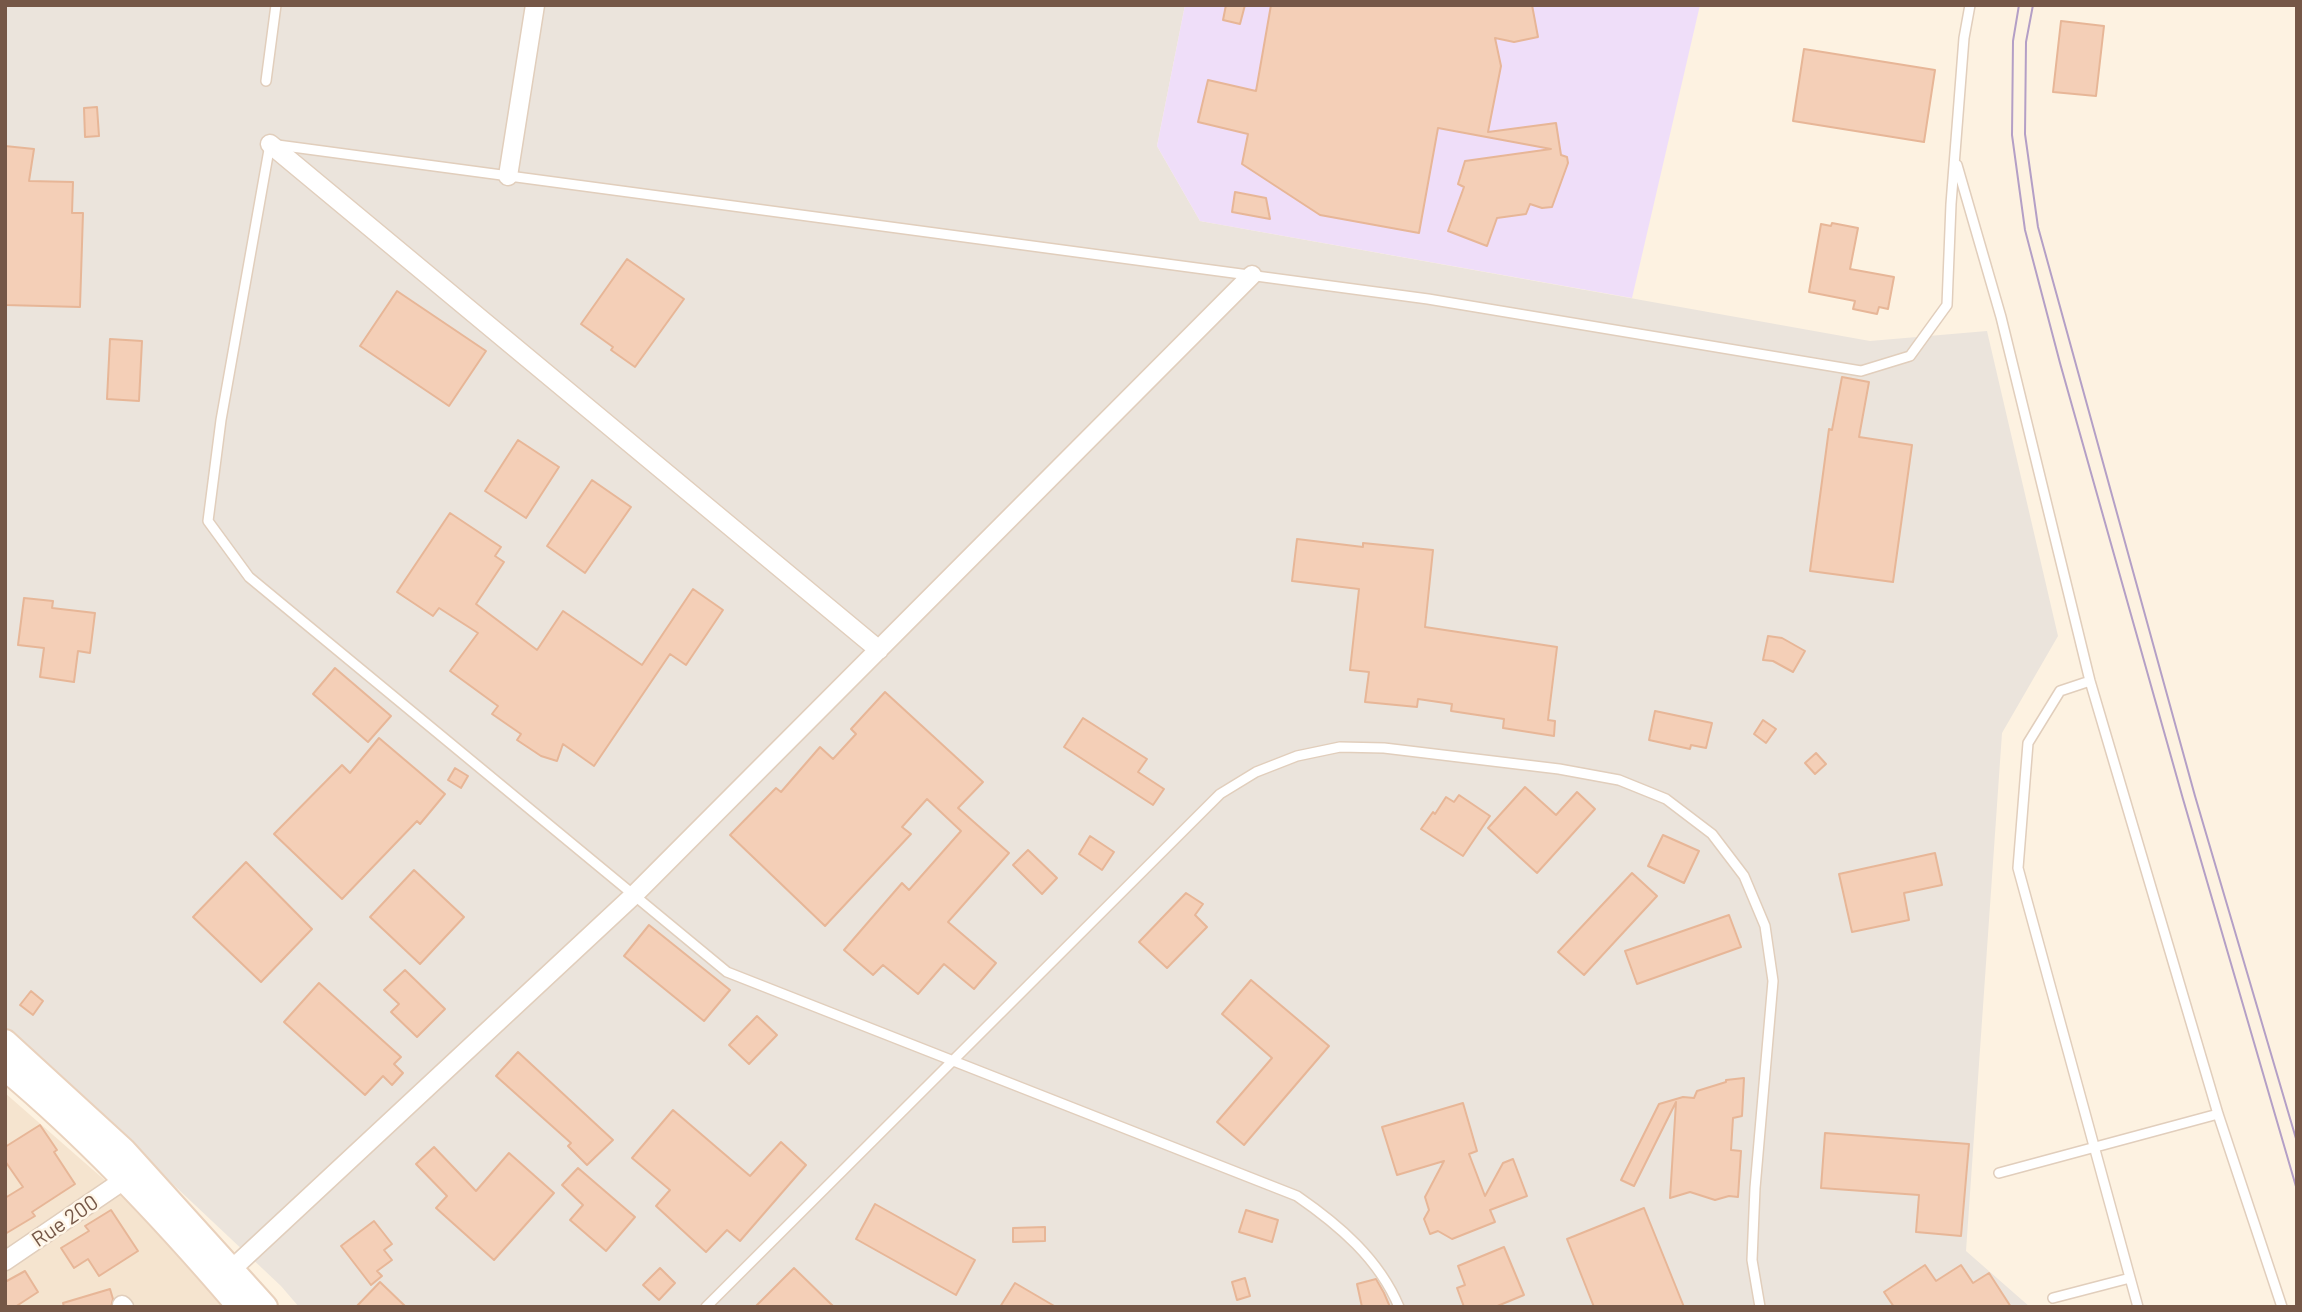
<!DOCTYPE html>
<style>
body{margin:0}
#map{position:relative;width:2302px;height:1312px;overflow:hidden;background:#fdf2e1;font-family:Barlow,sans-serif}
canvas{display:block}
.frame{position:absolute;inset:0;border:7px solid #755747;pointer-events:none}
</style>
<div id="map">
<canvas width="2302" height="1312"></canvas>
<div class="frame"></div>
</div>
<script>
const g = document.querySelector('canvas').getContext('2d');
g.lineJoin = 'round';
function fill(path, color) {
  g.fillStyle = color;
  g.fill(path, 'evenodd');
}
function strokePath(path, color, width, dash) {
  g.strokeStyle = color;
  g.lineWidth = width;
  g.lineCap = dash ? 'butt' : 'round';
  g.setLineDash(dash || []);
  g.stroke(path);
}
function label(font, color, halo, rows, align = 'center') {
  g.font = font + ' Barlow,sans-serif';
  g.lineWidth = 5;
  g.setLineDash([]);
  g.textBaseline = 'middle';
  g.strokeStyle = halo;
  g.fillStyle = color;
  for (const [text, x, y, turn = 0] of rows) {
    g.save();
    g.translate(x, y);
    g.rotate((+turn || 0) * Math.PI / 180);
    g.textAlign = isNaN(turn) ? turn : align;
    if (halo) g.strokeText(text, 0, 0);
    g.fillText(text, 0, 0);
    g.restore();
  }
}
fill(new Path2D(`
 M5,1093L116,1190L226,1307H5Z`), '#f5e4cf');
fill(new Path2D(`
 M5,5H1185L1157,146L1200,221L1870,341L1987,331L2058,636L2002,733L1966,1251L2030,1307H299L281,1286L42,1061L5,1031Z`), '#ebe4dc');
fill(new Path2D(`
 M1185,5H1700L1632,298L1200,221L1157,146Z`), '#efdef9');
const building = new Path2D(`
 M1226,5H1245L1240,24L1223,20Z
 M1271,5H1532L1538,37L1514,42L1495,38L1501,66L1488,132L1556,123L1561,155L1567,157L1568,163L1552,207L1542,208L1530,204L1526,214L1497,218L1487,246L1448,231L1464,187L1458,184L1465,161L1551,149L1438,128L1419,233L1320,215L1242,164L1248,134L1198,122L1208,80L1256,91Z
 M2061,21L2104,26L2096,96L2053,92Z
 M1804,49L1935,70L1924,142L1793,121Z
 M97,107L99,136L85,137L84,108Z
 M5,146L34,149L29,181L73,182L72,213H83L80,307L5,305Z
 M1235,192L1266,198L1270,219L1232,212Z
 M1832,223L1858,228L1850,269L1894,277L1888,309L1879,307L1877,314L1853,309L1855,301L1809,292L1821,224L1831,226Z
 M627,259L684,299L635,367L611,350L613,347L581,324Z
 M397,291L486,351L449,406L360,346Z
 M110,339L142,341L139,401L107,399Z
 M1842,377L1869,382L1859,437L1912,445L1893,582L1810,571L1829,429L1832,430Z
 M518,440L559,467L526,518L485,491Z
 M592,480L631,507L585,573L547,546Z
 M450,513L501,547L495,556L504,562L476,604L537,650L563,611L642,665L693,589L723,610L686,665L670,654L594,766L563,744L557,761L541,756L517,740L521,734L492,714L498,706L450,671L478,633L439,608L433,616L397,592Z
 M1297,539L1363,547V543L1433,550L1425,627L1557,647L1548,720L1555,721L1554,736L1503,728L1504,719L1451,711L1452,704L1418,699L1417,707L1365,702L1369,672L1350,670L1359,589L1292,581Z
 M24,598L53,601L52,608L95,613L90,653L78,651L74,682L40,677L44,648L18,645Z
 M1768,636L1782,638L1805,651L1793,672L1773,661L1763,660Z
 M335,668L391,716L368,742L313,694Z
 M885,692L983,782L958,808L1009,853L948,922L996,963L974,989L944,964L918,994L883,965L873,975L844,950L902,883L909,890L961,831L927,799L902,827L911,834L825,926L730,835L776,788L781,792L820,747L833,759L856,734L851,729Z
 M1655,711L1712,723L1706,748L1691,745L1690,749L1649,740Z
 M1083,718L1147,759L1138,772L1164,789L1153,805L1064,747Z
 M1763,720L1776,729L1766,743L1754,734Z
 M379,738L445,794L420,824L417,821L342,899L274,834L342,765L350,773Z
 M1816,753L1826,764L1815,774L1805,763Z
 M455,768L468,776L461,788L448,780Z
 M1525,787L1556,815L1577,792L1595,809L1537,873L1488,828Z
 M1459,795L1490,816L1463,856L1421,829L1433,812L1435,814L1446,797L1454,802Z
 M1663,835L1699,851L1684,883L1648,866Z
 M1090,836L1114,852L1102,870L1079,854Z
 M1028,850L1057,878L1042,894L1013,865Z
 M1935,853L1942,885L1904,893L1909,920L1852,932L1839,874Z
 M246,862L312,929L261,982L193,917Z
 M414,870L464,917L420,964L370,917Z
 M1632,873L1657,896L1584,975L1558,952Z
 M1186,893L1203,904L1195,915L1207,927L1167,968L1139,942Z
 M1729,915L1741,947L1637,984L1625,951Z
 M649,925L730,990L704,1021L624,956Z
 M405,970L445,1009L417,1037L391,1012L399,1004L384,990Z
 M1251,980L1329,1046L1244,1145L1217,1122L1272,1058L1222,1014Z
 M319,983L401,1057L394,1064L403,1073L392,1085L383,1076L365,1095L284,1022Z
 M31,991L43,1001L33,1015L20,1005Z
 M757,1016L777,1035L749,1064L729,1045Z
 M518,1052L613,1140L587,1165L568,1146L571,1143L496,1076Z
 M1744,1078L1742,1116L1733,1118L1731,1150L1741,1151L1738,1197L1729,1196L1715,1200L1690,1192L1670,1198L1676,1102L1634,1186L1621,1180L1659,1104L1683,1097L1694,1098L1697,1091L1726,1082V1080Z
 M1463,1103L1477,1151L1469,1154L1485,1196L1503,1163L1513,1159L1527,1196L1490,1210L1495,1222L1452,1239L1438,1231L1430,1234L1424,1219L1429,1210L1425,1197L1444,1161L1397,1175L1382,1127Z
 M673,1110L750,1176L781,1142L806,1165L740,1241L727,1230L706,1252L656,1206L670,1190L632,1158Z
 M40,1125L57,1150L54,1152L75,1184L32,1212L35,1216L5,1234V1198L23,1187L5,1161V1147Z
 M1825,1133L1969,1144L1961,1236L1916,1232L1919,1195L1821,1188Z
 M434,1147L476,1191L509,1153L554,1193L494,1260L436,1208L447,1196L416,1164Z
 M578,1168L635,1217L606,1251L570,1220L583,1205L562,1185Z
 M875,1204L975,1260L956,1295L856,1239Z
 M1644,1208L1684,1307H1594L1567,1239Z
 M111,1210L138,1251L99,1276L88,1259L74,1268L61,1248L89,1231L85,1226Z
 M1246,1210L1278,1220L1272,1242L1239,1232Z
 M374,1221L392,1244L384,1250L392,1260L377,1271L382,1276L371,1285L341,1246Z
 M1045,1227V1241L1013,1242V1228Z
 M1504,1247L1524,1295L1495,1307H1464L1457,1288L1465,1285L1458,1266Z
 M1925,1265L1936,1281L1961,1265L1973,1283L1989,1273L2011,1307H1894L1884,1292Z
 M660,1268L675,1283L659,1300L643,1285Z
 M794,1268L834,1307H755Z
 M25,1271L38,1292L15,1307H5V1282Z
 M1245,1278L1250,1296L1237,1300L1232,1282Z
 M1376,1279L1384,1293L1390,1307H1362L1357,1284Z
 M380,1282L406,1307H356Z
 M1015,1283L1056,1307H1000Z
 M110,1289L113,1299L111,1307H64L63,1303Z`);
fill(building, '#f4cfb7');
strokePath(building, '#e7b697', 2);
const service = new Path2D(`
 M266,81L276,5
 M1957,165L2001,317L2090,681L2218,1114L2282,1307
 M2090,681L2060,691L2028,743L2018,868L2138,1307
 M1999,1173L2218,1114
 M2053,1298L2130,1278
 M706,1307L1220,794L1256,772L1297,756L1340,747L1384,748L1559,769L1619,780L1666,799L1712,834L1744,876L1765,926L1773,981L1755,1188L1752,1260L1760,1307
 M1399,1307C1379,1259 1339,1225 1297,1196L727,972L249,577L208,521L221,420L270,144L1428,299L1861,371L1910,356L1947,305L1951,204L1964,38L1970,5`);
const minor = new Path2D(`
 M270,144L879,650
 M508,176L535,5
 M5,1261L124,1180
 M232,1269L635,894L1252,275
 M122,1305L124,1307`);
const secondary = new Path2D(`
 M5,1042L123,1150L265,1307
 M5,1068C88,1137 170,1225 240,1307`);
strokePath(service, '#e1cebc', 12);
strokePath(minor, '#e1cebc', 21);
strokePath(secondary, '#e9d1bc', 28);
strokePath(service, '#fff', 9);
strokePath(minor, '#fff', 18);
strokePath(secondary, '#fff', 24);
strokePath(new Path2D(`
 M2019,5L2013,41L2012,135L2025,230L2060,363L2183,799L2297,1190
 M2033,5L2026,42L2025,134L2038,227L2195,796L2297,1142`), '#b49fc6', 2);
label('21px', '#755747', '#fff6e8', [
 ["Rue 200",65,1221,-34]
]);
</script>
